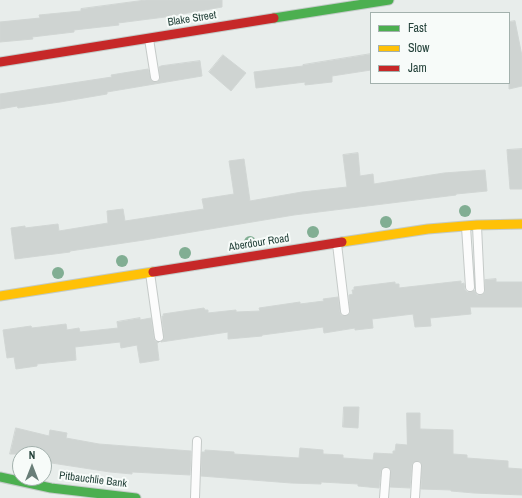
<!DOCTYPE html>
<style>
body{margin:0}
#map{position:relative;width:522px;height:498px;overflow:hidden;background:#e8edeb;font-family:"Archivo Narrow",sans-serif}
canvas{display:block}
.legend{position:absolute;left:370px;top:12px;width:140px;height:72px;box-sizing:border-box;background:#f7fbf9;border:1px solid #a3b1ad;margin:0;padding:5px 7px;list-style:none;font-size:12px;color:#24423a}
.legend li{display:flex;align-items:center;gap:8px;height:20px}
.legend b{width:20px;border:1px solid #a3b1ad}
.north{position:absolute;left:12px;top:446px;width:40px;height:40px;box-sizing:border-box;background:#f7fbf9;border:1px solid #a3b1ad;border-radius:50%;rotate:0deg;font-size:11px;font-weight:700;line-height:16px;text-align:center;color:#24423a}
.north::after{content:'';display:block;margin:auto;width:14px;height:18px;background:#697e78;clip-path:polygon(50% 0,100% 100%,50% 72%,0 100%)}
</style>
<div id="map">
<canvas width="522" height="498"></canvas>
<ul class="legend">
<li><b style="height:5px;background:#4caf50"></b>Fast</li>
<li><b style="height:5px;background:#ffc107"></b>Slow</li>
<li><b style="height:5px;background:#c62828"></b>Jam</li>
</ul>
<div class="north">N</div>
</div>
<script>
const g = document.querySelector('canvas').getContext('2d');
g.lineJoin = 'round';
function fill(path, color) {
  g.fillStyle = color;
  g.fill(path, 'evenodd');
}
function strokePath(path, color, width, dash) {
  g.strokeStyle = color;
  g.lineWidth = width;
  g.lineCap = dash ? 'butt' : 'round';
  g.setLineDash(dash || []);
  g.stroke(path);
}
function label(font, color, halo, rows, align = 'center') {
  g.font = font + ' "Archivo Narrow",sans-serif';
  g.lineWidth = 4;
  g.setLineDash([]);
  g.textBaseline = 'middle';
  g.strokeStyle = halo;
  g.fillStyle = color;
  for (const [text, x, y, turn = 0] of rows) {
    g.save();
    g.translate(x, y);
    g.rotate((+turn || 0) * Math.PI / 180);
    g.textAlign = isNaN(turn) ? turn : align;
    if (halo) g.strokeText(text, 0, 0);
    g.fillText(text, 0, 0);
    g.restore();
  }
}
const building = new Path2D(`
 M146,0H222V7L165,17L118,23L119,25L74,30V32L32,37L33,39L0,42V22L40,18L39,15L81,11V9Z
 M515,21L522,56V86L509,89V22Z
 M371,54V70L332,76V82L305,85V82L256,88L254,72L303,66V65Z
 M223,55L246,73L231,91L209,72Z
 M200,61L202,76L107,92V94L60,102L18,108L17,106L0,109V94L112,77L111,75L148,69L151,80L156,82L160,79L159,67L161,66Z
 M522,149V189H510L507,150Z
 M358,153L360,176L373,174L374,184L444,173L485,170L487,191L456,194V195L294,215L144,240L70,251V252L15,259L11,228L25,226V228L58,224L59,231L108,223L107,211L123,209L125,221L204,209L202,199L234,194L229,161L244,159L250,201L302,192L347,187L343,155Z
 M496,279V282H522V307H470L471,314L430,318L431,326L415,327L413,314L372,319L373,328L355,330V328L324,333L323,327L262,335V336L228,339V332L161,342L164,339V337L162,316H164L163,314L204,308L205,310H208V313L236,310V312L260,311L259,308L300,302V304L324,301L323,299L338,297L340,312L341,315L345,316L350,313L349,295L353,294L352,290H354V287L395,282V284H399V288L461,281V284L464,283L465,290L467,292H471L474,290L477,295H481L485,292V280Z
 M140,318V320L151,318L154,338L155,341L159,342L157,343L159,360L140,363L137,345L121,348L120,342L75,347L76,360L37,364V366L16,369L14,357L7,358L3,330L31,326L32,328L66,324L67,330L79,328L80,332L118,328L117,322Z
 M344,407H359L358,428L343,427Z
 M407,413H420V429L453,430V454L467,455V458L508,461V468L522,469V495L474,493L451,491V490L421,489L422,466L420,462L417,461L413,463L412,465L410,488L390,487L391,470L386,467L382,469L381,471L379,488L358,486V484L321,482V484L291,483L201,476L202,452H205V450L234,452V454L299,458L300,448L323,450V454L343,455V458L373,460L374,453L393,454V451H395L396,444L407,445Z
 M16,428L49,436L50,430L67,433L66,438L99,444L191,451L190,475L132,472V474L110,472L45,462L46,454H10Z`);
fill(building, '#cfd4d2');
strokePath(building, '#d1d6d4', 1);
const lane = new Path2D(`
 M149,39L155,77
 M477,226L480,290
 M466,227L470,287
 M337,244L345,311
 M150,273L159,337
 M195,498L197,441
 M384,498L386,472
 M415,498L417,466`);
const fast = new Path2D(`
 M274,18L389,0
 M0,477L51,488L136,498`);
const slow = new Path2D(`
 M342,242L428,229L477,225L522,224
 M0,296L153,272`);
const jam = new Path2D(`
 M0,62L274,18
 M153,272L342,242`);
strokePath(lane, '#c5cac8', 10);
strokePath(fast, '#c3cbc8', 11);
strokePath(slow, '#c3cbc8', 11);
strokePath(jam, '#c3cbc8', 11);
strokePath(lane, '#fcfcfc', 8);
strokePath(fast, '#4caf50', 9);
strokePath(slow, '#ffc107', 9);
strokePath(jam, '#c62828', 9);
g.fillStyle = '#81ae93';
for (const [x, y] of [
 [465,211],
 [386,222],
 [313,232],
 [250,242],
 [185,253],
 [122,261],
 [58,273]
]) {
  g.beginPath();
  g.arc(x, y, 6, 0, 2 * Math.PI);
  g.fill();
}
label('11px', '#24423a', '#f7fbf9', [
 ["Blake Street",192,19,-9],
 ["Aberdour Road",259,243,-9],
 ["Pitbauchlie Bank",93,480,7]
]);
</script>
